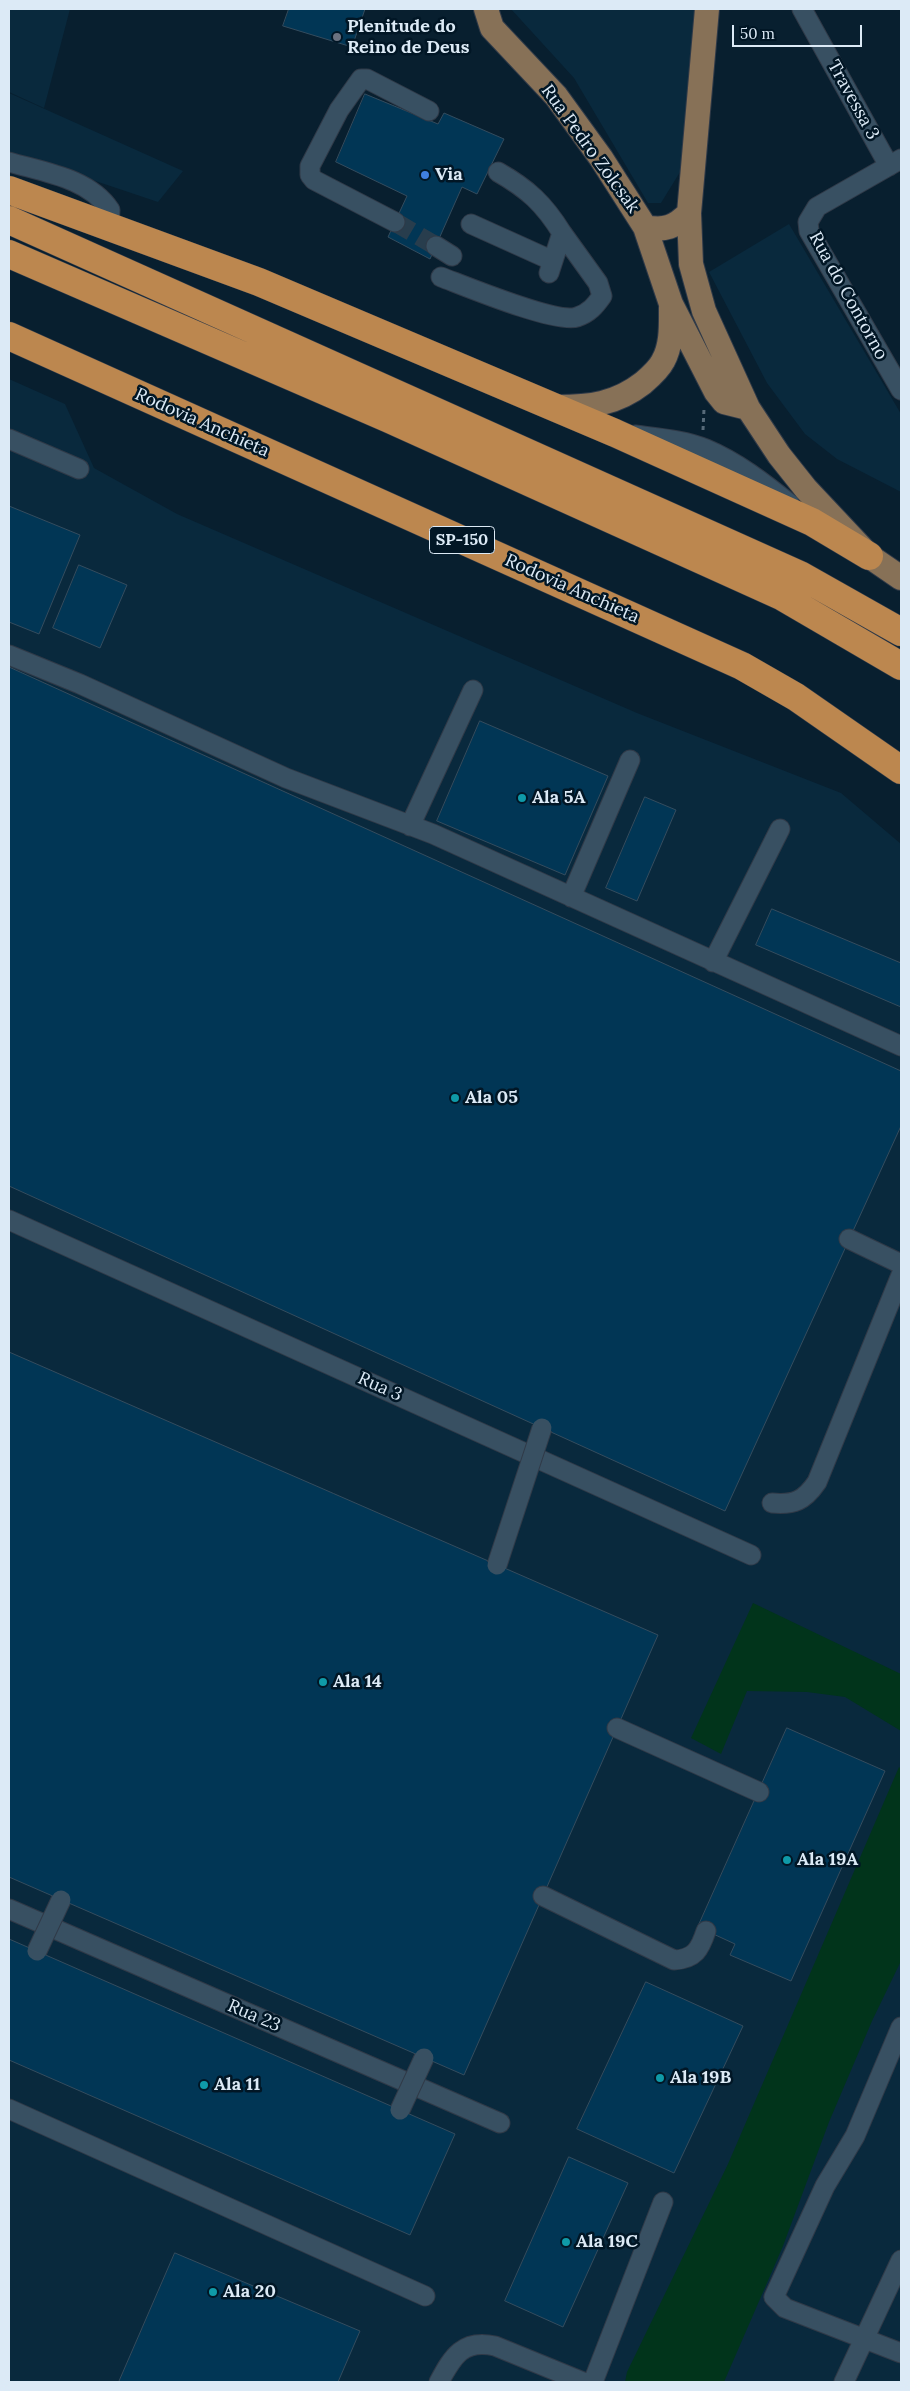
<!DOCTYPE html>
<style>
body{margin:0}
#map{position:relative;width:910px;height:2391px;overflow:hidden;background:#081f2f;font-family:Lora,serif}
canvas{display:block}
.frame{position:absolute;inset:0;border:10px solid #dceaf6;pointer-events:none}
.scale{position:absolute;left:732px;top:25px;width:130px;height:22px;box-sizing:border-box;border:2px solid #dceaf6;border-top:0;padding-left:6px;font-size:15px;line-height:18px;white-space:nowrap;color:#dceaf6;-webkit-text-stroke:4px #011625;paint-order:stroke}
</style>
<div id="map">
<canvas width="910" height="2391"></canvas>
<div class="frame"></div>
<div class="scale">50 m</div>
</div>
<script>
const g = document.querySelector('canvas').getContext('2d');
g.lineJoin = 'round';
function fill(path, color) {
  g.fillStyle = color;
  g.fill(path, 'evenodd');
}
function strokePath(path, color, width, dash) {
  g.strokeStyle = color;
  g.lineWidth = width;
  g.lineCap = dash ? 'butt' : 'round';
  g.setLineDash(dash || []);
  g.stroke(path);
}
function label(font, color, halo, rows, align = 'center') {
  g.font = font + ' Lora,serif';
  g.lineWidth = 5;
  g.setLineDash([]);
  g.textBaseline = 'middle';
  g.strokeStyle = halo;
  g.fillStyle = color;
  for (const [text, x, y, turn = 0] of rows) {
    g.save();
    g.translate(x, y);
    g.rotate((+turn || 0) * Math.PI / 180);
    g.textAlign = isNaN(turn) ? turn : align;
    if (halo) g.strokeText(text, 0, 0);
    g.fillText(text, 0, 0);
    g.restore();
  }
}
fill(new Path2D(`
 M9,9H70L44,108L9,92Z
 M511,9H697L680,172L661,203H648L574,78Z
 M9,93L183,171L158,202L9,152Z
 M789,224L901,414V492L837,459L805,434L767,383L709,272Z
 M9,379L65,404L94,468L177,514L637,713L841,793L901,844V2382H9Z`), '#09293d');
fill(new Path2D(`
 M753,1603L901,1674V1731L845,1697L807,1692L747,1691L721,1754L691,1738Z
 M899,1767L901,1769V1961L872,2021L829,2122L783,2246L724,2382H625L627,2372L728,2164Z`), '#01341b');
const building = new Path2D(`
 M289,9H368H365L352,47L283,26Z
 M365,94L438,124L444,113L504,139L477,194L462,187L430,259L388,237L407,196L336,162Z
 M9,506L80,535L39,634L9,622Z
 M79,565L127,585L100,648L53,628Z
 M9,667L901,1071V1126L725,1511L9,1186Z
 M480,721L608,776L565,875L437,821Z
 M645,797L676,810L637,901L606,888Z
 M772,909L901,963V1007L756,945Z
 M9,1352L658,1635L464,2075L9,1877Z
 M787,1728L885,1771L791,1981L730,1955L735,1944L698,1927Z
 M9,1939L455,2134L410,2235L9,2060Z
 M646,1982L743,2026L674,2173L577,2129Z
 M569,2157L628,2183L563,2327L505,2301Z
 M175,2253L360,2331L338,2382H119Z`);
fill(building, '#013655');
strokePath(building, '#344c5e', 1);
strokePath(new Path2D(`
 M395,222L436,246`), '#283d4d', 19, [19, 9]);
const minor = new Path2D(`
 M802,9L889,166
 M901,159L817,207L808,222L809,231L901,390
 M9,162C43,172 89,178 110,210L109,226
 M498,172C528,189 544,204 562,233L549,273
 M395,222L314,180L310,175V166L339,110L361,79H367L429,111
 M471,224L553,261
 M436,246L452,256
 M441,277C465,286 556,324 577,317C589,313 595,306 602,296L598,283L562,233
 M635,435C658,438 685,440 706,449C737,462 764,483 790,504
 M9,439L79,469
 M9,655L80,684L286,778L433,834L901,1046
 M410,826L473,690
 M571,897L630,760
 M713,962L780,829
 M9,1220L751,1555
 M849,1239L901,1264
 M772,1503C794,1505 804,1501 817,1482L901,1275
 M617,1728L759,1792
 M543,1896L674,1960C695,1959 700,1949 706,1931
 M9,1909L500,2123
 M901,2027L855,2136L825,2186L774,2297L785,2308L901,2353
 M9,2109L425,2296
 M439,2382C453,2356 463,2339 495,2346L583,2382
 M593,2382L663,2202
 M844,2382L901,2260`);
const major = new Path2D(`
 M486,9L492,28L556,96L601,158L645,227L671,304L716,392L724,402L748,408
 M707,9L689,213L691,264L704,311L748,408L779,455L806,489L869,556L901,578
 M645,227C665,231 675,227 689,213
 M557,407C590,407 616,404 643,383C650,377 659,369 663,361C672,345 671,325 671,308`);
const highway = new Path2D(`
 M9,190L259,282L615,433L812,522L869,556
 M9,220L800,575L901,632
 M9,254L389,419L781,596L901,666
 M9,336L742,666L796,697L901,770`);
strokePath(minor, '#303a48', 21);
strokePath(major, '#303a48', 26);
strokePath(highway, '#303a48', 29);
strokePath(new Path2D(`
 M703,430L704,409`), '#576a79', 3, [4, 4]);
strokePath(minor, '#385062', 19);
strokePath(major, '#877157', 24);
strokePath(highway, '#bc874f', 28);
const minorBridge = new Path2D(`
 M497,1565L542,1428
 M37,1951L61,1900
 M400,2110L424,2058`);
strokePath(minorBridge, '#303a48', 21, []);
strokePath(minorBridge, '#385062', 19);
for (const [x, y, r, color] of [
 [337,37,5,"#6b7280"],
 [425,175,5,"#3f7fe0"],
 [522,798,5,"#0f9aa8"],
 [455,1098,5,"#0f9aa8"],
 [323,1682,5,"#0f9aa8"],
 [787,1860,5,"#0f9aa8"],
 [660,2078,5,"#0f9aa8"],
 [204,2085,5,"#0f9aa8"],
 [566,2242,5,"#0f9aa8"],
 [213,2292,5,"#0f9aa8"]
]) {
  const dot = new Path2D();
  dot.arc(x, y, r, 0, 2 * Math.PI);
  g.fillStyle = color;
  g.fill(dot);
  strokePath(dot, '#011625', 2);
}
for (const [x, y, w] of [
 [462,540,65]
]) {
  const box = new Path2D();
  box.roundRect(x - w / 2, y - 13.5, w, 27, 4);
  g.fillStyle = '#011625';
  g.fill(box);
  strokePath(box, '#dceaf6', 1);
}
label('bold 16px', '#dceaf6', null, [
 ["SP-150",462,540]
]);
label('bold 18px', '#dceaf6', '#011625', [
 ["Plenitude do",347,27],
 ["Reino de Deus",347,48],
 ["Via",435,175],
 ["Ala 5A",532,798],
 ["Ala 05",465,1098],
 ["Ala 14",333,1682],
 ["Ala 19A",797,1860],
 ["Ala 19B",670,2078],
 ["Ala 11",214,2085],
 ["Ala 19C",576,2242],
 ["Ala 20",223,2292]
], 'left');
label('18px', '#dceaf6', '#011625', [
 ["Travessa 3",853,100,61],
 ["Rua Pedro Zolcsak",590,149,54],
 ["Rua do Contorno",848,296,61],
 ["Rodovia Anchieta",202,423,24],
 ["Rodovia Anchieta",572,589,24],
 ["Rua 3",380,1387,24],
 ["Rua 23",254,2016,23]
]);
</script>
